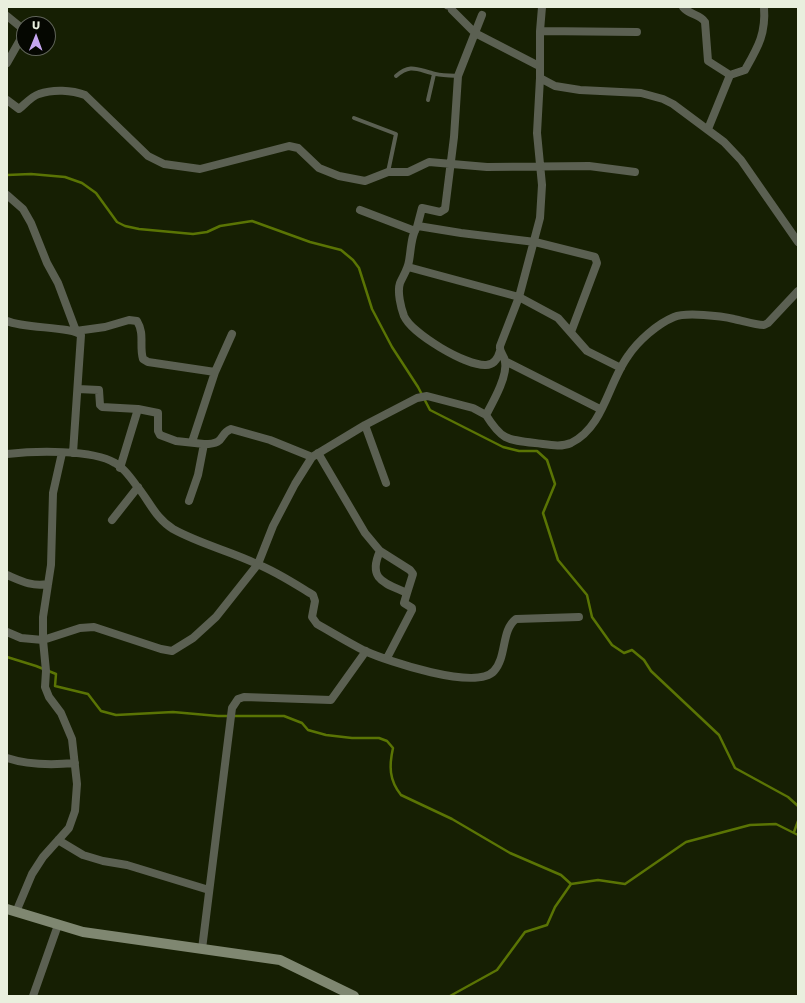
<!DOCTYPE html>
<style>
body{margin:0}
#map{position:relative;width:805px;height:1003px;overflow:hidden;background:#161f03;font-family:"Golos Text",sans-serif}
canvas{display:block}
.frame{position:absolute;inset:0;border:8px solid #e9efde;pointer-events:none}
.north{position:absolute;left:16px;top:16px;width:40px;height:40px;box-sizing:border-box;background:#050701;border:1px solid #606459;border-radius:50%;rotate:1deg;font-size:11px;font-weight:700;line-height:16px;text-align:center;color:#e9efde}
.north::after{content:'';display:block;margin:auto;width:14px;height:18px;background:#c6a6f0;clip-path:polygon(50% 0,100% 100%,50% 72%,0 100%)}
</style>
<div id="map">
<canvas width="805" height="1003"></canvas>
<div class="frame"></div>
<div class="north">U</div>
</div>
<script>
const g = document.querySelector('canvas').getContext('2d');
g.lineJoin = 'round';
function strokePath(path, color, width, dash) {
  g.strokeStyle = color;
  g.lineWidth = width;
  g.lineCap = dash ? 'butt' : 'round';
  g.setLineDash(dash || []);
  g.stroke(path);
}
strokePath(new Path2D(`
 M7,175L31,174L65,177L82,183L96,193L117,222L125,226L139,229L193,234L207,232L220,226L252,221L310,242L341,250L353,260L359,268L372,309L392,347L418,387L430,410L503,447L519,451H537L547,460L555,484L543,513L558,560L587,595L592,617L612,645L624,653L632,650L644,660L651,671L719,735L735,768L788,797L798,806
 M7,657L36,666L56,674L55,686L88,694L101,711L116,715L173,712L218,716H284L302,723L308,730L326,735L352,738H379L387,741L393,748C389,766 389,780 401,795L452,819L510,853L561,875L571,884
 M794,832L798,821
 M450,996L497,970L525,932L547,925L555,907L571,884L598,880L625,884L686,842L750,825L776,824L798,835`), '#5a7404', 2.5);
strokePath(new Path2D(`
 M446,7L453,9
 M396,76C410,64 416,69 432,73C440,76 449,75 458,76
 M428,100L434,74
 M354,118L396,134L388,172`), '#5b6052', 4);
strokePath(new Path2D(`
 M542,7L540,31V78L555,86L580,90L641,93L663,99L673,104L724,142L741,160L798,242
 M683,7C689,15 700,14 705,22L708,61L730,75
 M452,10L475,33L539,66
 M540,31L637,32
 M7,63L24,33L23,29L7,16
 M7,100L19,109C25,104 32,96 39,94C53,89 72,90 85,95L148,156L164,164L200,169L289,146L298,148L319,168L339,176L365,181L388,172H408L429,162L487,167L589,166L635,172
 M708,129L730,75L745,70C758,47 766,34 764,7
 M7,195L23,209L31,223L47,263L58,283L76,331L105,327L129,320L137,321C145,334 139,346 143,359L148,362L215,372
 M360,210L415,231
 M417,227L422,208L440,212L445,209L454,137L458,76L482,15
 M408,267L519,297L558,318L587,351L621,368
 M7,321C25,329 71,326 81,335L73,453
 M500,351C498,358 494,365 486,365C466,366 412,334 404,316C401,308 397,292 400,283C403,276 408,269 409,261C411,251 411,233 418,226L461,233L535,242L595,257L597,263L571,332
 M505,361L600,409
 M78,389L99,390L100,405L102,407L138,409L158,413V431L160,435L176,441L204,444
 M486,415C501,439 506,440 535,443C546,444 560,448 571,443C604,427 608,383 628,356C638,341 657,324 674,317C686,312 721,316 734,319C744,321 754,325 764,325L768,323L798,291
 M365,425L386,483
 M192,442L215,372L232,334
 M318,453L365,533L380,551C367,580 385,583 407,593L404,603L412,608V610L387,658
 M7,454C34,451 92,449 115,463C123,467 131,478 136,485C149,500 155,518 173,529C200,544 230,551 257,564C277,572 295,584 313,595L315,601L312,617L317,624C333,633 349,643 365,651C387,661 476,691 494,671C507,657 501,630 516,619L579,617
 M120,468L138,409
 M189,501L198,475L204,444C227,444 218,434 231,429L270,440L312,457
 M112,520L138,487
 M380,551L410,570L413,574L407,593
 M7,575C21,581 32,587 48,584
 M7,632L21,638L43,640L80,628L94,627L161,649L172,651L193,638L216,617L258,564L273,526L295,484L312,457L365,425L417,398L427,396L473,408L486,415C493,402 508,376 505,361C504,355 499,352 500,346L519,297L540,218L542,185L537,133L540,78
 M7,758C28,765 53,765 75,763
 M58,840L83,855L103,861L127,865L209,890
 M16,912L32,874L43,857L69,828L75,811L77,784L72,739L61,713L49,697L45,687L46,671L43,640V617L51,565L53,493L62,453
 M202,949L232,708L238,699L244,697L331,700L366,651
 M33,996L58,925`), '#5b6052', 8);
strokePath(new Path2D(`
 M7,909L83,932L280,960L354,996`), '#7f8771', 10);
</script>
